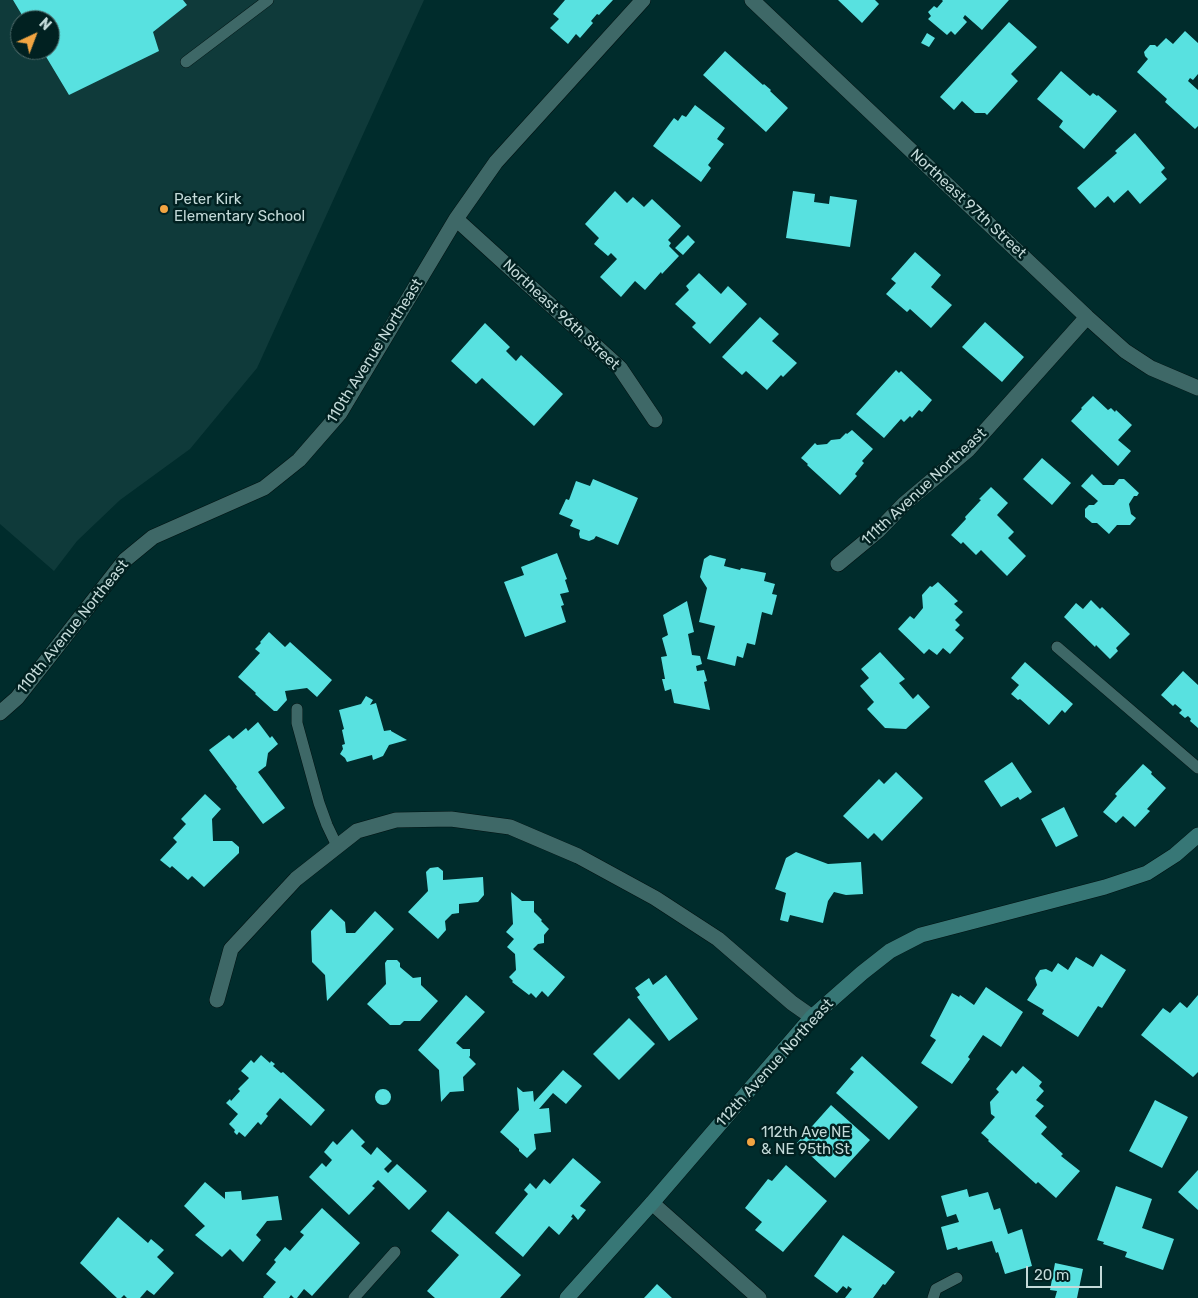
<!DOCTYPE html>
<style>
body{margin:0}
#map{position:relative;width:1198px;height:1298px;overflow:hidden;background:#002c2c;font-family:Rubik,sans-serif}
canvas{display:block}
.north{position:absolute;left:10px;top:10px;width:50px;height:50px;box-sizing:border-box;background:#012121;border:1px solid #4f6b6b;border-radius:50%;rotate:43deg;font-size:14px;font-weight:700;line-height:20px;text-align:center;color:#c4dad9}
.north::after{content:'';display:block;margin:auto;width:18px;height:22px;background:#f2a542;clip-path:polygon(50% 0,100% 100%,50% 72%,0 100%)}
.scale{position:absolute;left:1026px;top:1266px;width:76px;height:22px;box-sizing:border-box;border:2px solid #c4dad9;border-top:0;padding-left:6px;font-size:15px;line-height:18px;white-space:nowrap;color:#c4dad9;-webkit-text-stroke:4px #012121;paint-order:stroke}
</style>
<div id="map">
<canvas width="1198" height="1298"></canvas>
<div class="north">N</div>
<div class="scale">20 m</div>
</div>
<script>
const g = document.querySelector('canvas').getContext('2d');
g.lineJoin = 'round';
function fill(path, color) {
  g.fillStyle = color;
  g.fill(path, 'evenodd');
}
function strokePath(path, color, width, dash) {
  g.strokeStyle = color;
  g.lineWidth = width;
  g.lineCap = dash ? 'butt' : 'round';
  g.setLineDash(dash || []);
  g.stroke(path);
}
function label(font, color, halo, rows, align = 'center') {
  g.font = font + ' Rubik,sans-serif';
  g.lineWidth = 5;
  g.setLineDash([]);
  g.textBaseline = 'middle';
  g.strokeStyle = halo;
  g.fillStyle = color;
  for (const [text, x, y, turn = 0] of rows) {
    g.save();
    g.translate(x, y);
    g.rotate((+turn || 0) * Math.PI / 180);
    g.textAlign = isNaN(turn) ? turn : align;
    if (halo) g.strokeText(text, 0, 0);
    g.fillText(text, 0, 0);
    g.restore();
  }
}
fill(new Path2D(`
 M0,0H424L257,368L190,449L120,500L77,541L54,571L0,524ZM20,20H50V50H20Z`), '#0f3a3a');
fill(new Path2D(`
 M13,0H183L187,5L153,32L159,51L69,95L42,50H50V20H25Z
 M565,0H613L599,15L597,14L591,21L593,23L580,38L576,34L568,44L550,28L559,19L553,14Z
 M838,0H875L879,4L862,23Z
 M942,0H1009L982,30L965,15L963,18L967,22L955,35L951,31L947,35L928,19L931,16L928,12L934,6L937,8L943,1Z
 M1009,22L1037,47L1011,74L1018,81L987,115L985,113H975L962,101L954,110L940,97Z
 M1185,31L1198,43V74L1193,80L1190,78L1188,81L1198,90V126L1195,129L1165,102L1167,99L1137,72L1148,59L1145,56L1144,52L1150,45H1155L1157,47L1166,38L1173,44Z
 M927,33L935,38L929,47L921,43Z
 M725,51L763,85L764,84L771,90L770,91L788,108L766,132L703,75Z
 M1061,71L1090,96L1093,93L1097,96L1098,95L1117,111L1084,149L1059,127L1063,121L1037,99Z
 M695,105L725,128L717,139L724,144L708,165L711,168L701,182L653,146L674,118L678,121L682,115L686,117Z
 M1135,133L1165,168L1161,172L1167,179L1140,204L1128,190L1114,203L1108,196L1095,208L1077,188L1117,153L1115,151Z
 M615,191L627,203L633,197L644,207L652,199L681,226L668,240L671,243L669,246L679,256L662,274L661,272L645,290L635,281L621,297L600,277L617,259L611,253L608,256L594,244L599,238L585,224Z
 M793,191L815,194L814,202L829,204L830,196L857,200L850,247L786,238Z
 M688,235L695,242L683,255L675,248Z
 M915,252L941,275L931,287L952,305L931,328L910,309L907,312L886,294L896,283L891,279Z
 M699,273L721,294L728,286L747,304L710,344L692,327L696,323L675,304L689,290L686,286Z
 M760,317L779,334L772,341L797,363L783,377L781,375L767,390L746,371L742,375L722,357Z
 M985,322L1024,357L1002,382L962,347Z
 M485,323L510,347L506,351L516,361L521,355L563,394L534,426L482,378L476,384L451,361Z
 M896,370L899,373L901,371L932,400L922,412L919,410L912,418L910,416L904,422L901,419L884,438L856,414Z
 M1093,396L1108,410L1111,408L1115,412L1116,410L1132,425L1118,440L1131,451L1118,466L1071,421L1082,409L1081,408Z
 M852,430L873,449L862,461L864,463L855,474L857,476L840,495L807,465L808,464L801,458L815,443L817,445L827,444L831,440L840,439L846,433L847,434Z
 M1042,458L1071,483L1052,505L1023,479Z
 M1092,474L1103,485H1114L1119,479H1124L1139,493L1137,496H1134L1129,504L1131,514L1136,518L1130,525H1117L1109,534L1097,523H1092L1085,517V509L1089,505H1094L1098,501L1081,486Z
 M593,479L638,498L618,545L596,536L594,539L589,541L580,538L579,534L580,530L570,526L573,520L559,514L566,499L569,500L576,481L590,486Z
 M991,487L1008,503L997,515L1014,532L1008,538L1026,556L1007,576L981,550L976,555L963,542L961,544L951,535L966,519L965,517L981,500L979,499Z
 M557,553L567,579L565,580L569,592L560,594L564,605L561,606L566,622L525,637L504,582L524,575L521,567Z
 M710,555L726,559L724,566L740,570L741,568L766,573L764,581L775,584L772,594L777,595L772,615L762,612L755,645L747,643L743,658L737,656L735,666L707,659L715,626L699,622L707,588L700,577L704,559Z
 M938,582L958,601L954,604L963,612L955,620L960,625L955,630L964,638L950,654L943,648L937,655L929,649L924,654L898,629L910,616L914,619L923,608L922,595L930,586L932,587Z
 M1091,600L1100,609L1102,607L1130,634L1116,648L1118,651L1110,659L1096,645L1095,647L1064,617L1076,603L1083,609Z
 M687,601L694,632L688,634L692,655L700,656L702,664L696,666L697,671L704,670L707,681L704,682L710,710L674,703L671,689L665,691L662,679H665L661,657L667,656L662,638L668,635L663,615Z
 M269,632L285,647L290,642L332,680L317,697L307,688L285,691L287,700L277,711H274L255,694L256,693L238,677L260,653L255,649L261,643L260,642Z
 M880,652L905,679L899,683L913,699L918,694L930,707L906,729L885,728L867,709L874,702L860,686L869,678L861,669Z
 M1025,662L1073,704L1065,713L1062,710L1049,725L1020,699L1018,700L1011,694L1019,685L1011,678Z
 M1183,671L1198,685V728L1190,721L1191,719L1188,716L1185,718L1179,713L1182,710L1175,704L1173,706L1161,695Z
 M366,696L373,700L370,705L376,703L384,731L391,730V731L407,740L389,745L383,756L373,760L372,755L347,762L345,758L340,754L343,749L342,745L345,744L342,730L344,729L339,710L361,704Z
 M258,722L270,738L272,736L278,744L268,753L266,766L258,772L285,808L263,824L236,788L237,787L209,750L229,735L233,739L246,728L248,731Z
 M1012,762L1032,792L1020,800L1018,797L1001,807L984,781Z
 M1143,764L1152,772L1151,774L1166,788L1147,809L1150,811L1135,827L1123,816L1116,823L1103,812L1117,796L1115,794Z
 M896,772L923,798L882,841L874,833L868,839L843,816L879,779L884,784Z
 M205,794L221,809L212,819L213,841H232L239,847V853L204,887L192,876L188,880L172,866L170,868L160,860L177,842L173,838L186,824L181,819Z
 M1064,807L1078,836L1056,847L1041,819Z
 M796,852L828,864L861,862L863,894L846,895L834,892L828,901L823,923L790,915L788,922L780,920L786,893L775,889L786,858Z
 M438,867L443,871V880L483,877L484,895L478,902L459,904V913L452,914L445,921L446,930L438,939L408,912L428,891L426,872L430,868Z
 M511,892L522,901H534V912L542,920L541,921L549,929L544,935V943L538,944L533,949L565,977L548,997L542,991L536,998L531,993L529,995L512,982L513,981L509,977L516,970L515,954L507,947L514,939L506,932L513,924Z
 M331,909L345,922L346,933H355L375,911L394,929L327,1001L325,975L312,962L311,931Z
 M1101,954L1126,970L1102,1008L1098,1006L1078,1037L1042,1014L1044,1010L1027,1000L1037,985L1035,978L1040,970L1046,969L1052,972L1058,963L1068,970L1076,957L1093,967Z
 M387,960H397L400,963V967L413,978L421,977V985L438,1001L420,1021H404L400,1025H390L367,1004L386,984L385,963Z
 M666,975L698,1019L669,1041L637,997L640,995L635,988L649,978L653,985Z
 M986,987L1023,1012L1001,1047L983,1035L968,1057L970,1059L952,1084L921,1063L936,1040L930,1036L952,993L959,997L960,995L974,1005Z
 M466,995L485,1012L456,1043L463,1049H470V1056L469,1057L476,1064L463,1077L464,1091L450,1092L441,1102L439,1070L418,1050Z
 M1198,995V1072L1193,1077L1141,1035L1163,1008L1170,1013L1180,1002L1187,1008Z
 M629,1018L655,1044L619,1080L593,1054Z
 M261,1055L270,1063L271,1061L275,1064L273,1066L281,1073L283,1072L325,1110L311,1126L280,1098L266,1114L268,1116L261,1125L258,1122L245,1137L239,1132L237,1135L234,1132L235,1130L229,1124L238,1114L226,1103L230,1099L231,1101L240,1091L238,1089L249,1078L241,1071L251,1060L254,1063Z
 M862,1056L918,1107L889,1140L836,1093L854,1072L850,1069Z
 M1023,1066L1042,1082L1039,1086L1044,1091L1036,1100L1044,1106L1035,1116L1047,1127L1041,1134L1063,1154L1061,1156L1080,1171L1056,1198L1038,1182L1036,1184L988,1141L989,1140L981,1133L995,1117L991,1114L990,1102L999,1092L996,1089L1012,1070L1016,1074Z
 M563,1070L582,1086L566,1104L553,1093L539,1109L549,1108L551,1132L534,1134L536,1149L527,1158L519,1151V1149L500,1132L519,1110L517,1087L523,1092L533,1091L534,1102Z
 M375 1097a8 8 0 1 1 16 0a8 8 0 1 1-16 0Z
 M1155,1100L1188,1117L1162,1168L1129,1151Z
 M831,1105L870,1140L835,1178L797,1143Z
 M352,1129L365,1142L361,1146L371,1155L377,1147L392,1161L384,1169L388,1173L397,1164L427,1191L409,1210L378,1180L372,1186L375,1188L349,1215L309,1177L322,1163L326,1167L332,1160L324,1152L333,1141L337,1145Z
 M573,1158L601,1182L580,1206L586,1210L578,1220L573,1214L571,1217L573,1218L559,1235L549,1226L523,1257L495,1233L528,1194L524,1190L530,1183L536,1189L544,1179L550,1184Z
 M786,1165L827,1201L783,1252L755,1230L762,1222L745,1208L768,1179L772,1181Z
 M1198,1170V1210L1178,1192Z
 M205,1182L225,1199V1192L241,1191L242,1200L278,1196L282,1220L267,1221L256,1235L261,1240L243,1262L230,1249L222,1257L195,1235L205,1226L184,1206Z
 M1116,1186L1152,1199L1142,1228L1174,1239L1163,1270L1125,1257L1127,1252L1103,1244L1104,1242L1097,1240Z
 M967,1189L969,1197L988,1192L994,1210L1000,1208L1008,1234L1022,1229L1032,1266L1005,1274L998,1252L996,1253L992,1241L958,1250L957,1247L947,1250L941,1227L959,1222L956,1214L947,1217L941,1196Z
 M322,1208L360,1243L312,1296L304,1289L297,1298H294L291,1295L289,1298H264L263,1297L276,1282L266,1274L276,1262L274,1260L285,1247L290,1251L304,1235L300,1232Z
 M448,1211L521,1275L500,1298H435L427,1291L459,1255L431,1231Z
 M118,1217L148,1243L151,1239L164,1250L157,1257L174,1273L154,1295L147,1290L140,1298H127L124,1295L121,1298H117L80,1263Z
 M843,1235L895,1272L885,1285L883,1284L873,1298H845L852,1289L848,1286L847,1289L843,1286L837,1293L814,1276Z
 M1055,1263L1083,1269L1077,1298H1055L1057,1291L1050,1290Z
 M657,1284L672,1298H644Z`), '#58e1e0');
const lane = new Path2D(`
 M186,62L268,0
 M1057,647L1198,768
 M297,709V723L319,803L327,825L337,846
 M354,1298L395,1252
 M933,1298L936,1289L957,1278`);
const street = new Path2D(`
 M752,0L1087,317L1125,351L1151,368L1198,388
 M456,219L620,368L655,420
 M838,564L878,531L904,504L968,450L1087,317
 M0,713L17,698L125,560L153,537L264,488L299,460L340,413L456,219L496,162L643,0
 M217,1000L231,949L296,879L357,831L396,820L451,819L510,827L578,856L655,898L718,939L792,1003L812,1017
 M652,1203L759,1298`);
const secondary = new Path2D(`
 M567,1298L652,1203L812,1017L862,973L890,951L921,935L1105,887L1147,873L1175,855L1198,835`);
strokePath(lane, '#001212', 12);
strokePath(street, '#001212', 16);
strokePath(secondary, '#001212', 16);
strokePath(lane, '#3e6867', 11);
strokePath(street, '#3e6867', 15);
strokePath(secondary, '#377776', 15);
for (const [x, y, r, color] of [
 [164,209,5,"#f2a542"],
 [751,1142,5,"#f2a542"]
]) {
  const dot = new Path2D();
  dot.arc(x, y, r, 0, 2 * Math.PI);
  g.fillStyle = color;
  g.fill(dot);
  strokePath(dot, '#012121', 2);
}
label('15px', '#c4dad9', '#012121', [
 ["Peter Kirk",174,200],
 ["Elementary School",174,217],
 ["112th Ave NE",761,1133],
 ["& NE 95th St",761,1150]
], 'left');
label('15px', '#c4dad9', '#012121', [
 ["Northeast 97th Street",968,204,43],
 ["Northeast 96th Street",561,315,43],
 ["110th Avenue Northeast",375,351,-58],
 ["111th Avenue Northeast",924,487,-43],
 ["110th Avenue Northeast",73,627,-51],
 ["112th Avenue Northeast",775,1063,-48]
]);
</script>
